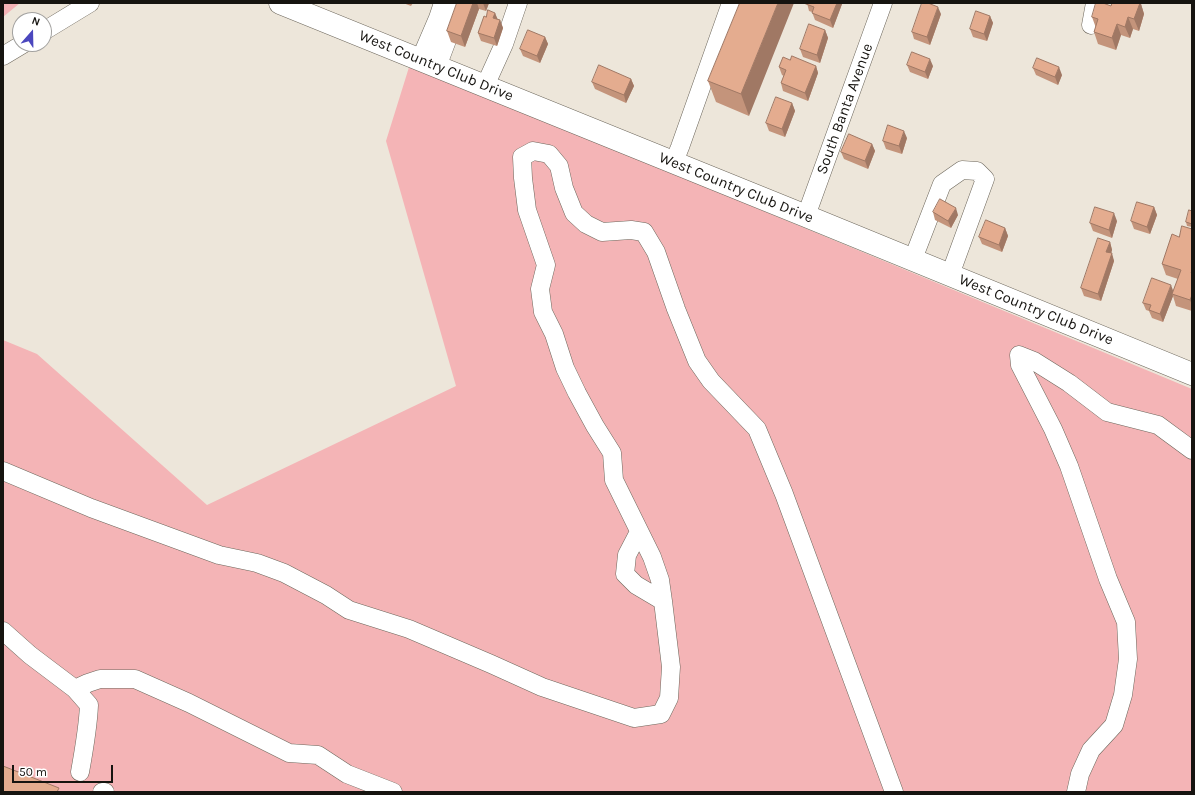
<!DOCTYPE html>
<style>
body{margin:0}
#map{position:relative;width:1195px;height:795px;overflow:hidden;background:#ede6da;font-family:Karla,sans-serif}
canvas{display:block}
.frame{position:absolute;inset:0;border:4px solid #161410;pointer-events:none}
.north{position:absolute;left:12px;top:12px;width:40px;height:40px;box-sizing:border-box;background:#fff;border:1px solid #a2a19f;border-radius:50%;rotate:20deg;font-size:11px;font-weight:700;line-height:16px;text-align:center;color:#161410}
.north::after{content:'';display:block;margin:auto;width:14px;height:18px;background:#4b47be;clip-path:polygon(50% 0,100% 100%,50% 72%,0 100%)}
.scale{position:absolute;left:12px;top:765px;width:101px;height:18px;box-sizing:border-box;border:2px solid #161410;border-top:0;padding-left:5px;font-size:12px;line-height:14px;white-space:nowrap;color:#161410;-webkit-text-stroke:3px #fff;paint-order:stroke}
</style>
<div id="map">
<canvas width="1195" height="795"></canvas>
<div class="frame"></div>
<div class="north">N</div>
<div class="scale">50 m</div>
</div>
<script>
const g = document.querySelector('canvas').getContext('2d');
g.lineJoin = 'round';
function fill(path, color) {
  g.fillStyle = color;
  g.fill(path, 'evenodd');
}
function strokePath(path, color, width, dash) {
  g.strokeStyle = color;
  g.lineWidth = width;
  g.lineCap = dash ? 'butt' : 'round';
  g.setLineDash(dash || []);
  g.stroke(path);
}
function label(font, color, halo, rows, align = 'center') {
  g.font = font + ' Karla,sans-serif';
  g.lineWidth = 3;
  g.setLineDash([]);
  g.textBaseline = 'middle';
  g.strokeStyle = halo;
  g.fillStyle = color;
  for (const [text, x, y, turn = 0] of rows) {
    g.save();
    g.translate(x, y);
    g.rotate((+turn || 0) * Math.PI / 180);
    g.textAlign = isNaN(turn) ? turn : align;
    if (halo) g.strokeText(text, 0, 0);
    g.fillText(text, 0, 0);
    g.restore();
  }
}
fill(new Path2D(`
 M3,3H20L3,17Z
 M410,64L1192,389V792H3V340L37,354L207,505L456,386L386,141Z`), '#f4b4b6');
const minor = new Path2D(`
 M1091,25L1095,3
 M44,31L90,3
 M3,56L23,44
 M420,60L438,18L443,3
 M437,67L461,3
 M485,86L504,44L518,3
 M674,162L680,147L731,3
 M806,216L883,3
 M913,259L942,184L962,170L977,171L985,179L950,275
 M3,471L91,508L219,555L257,563L284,573L326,595L349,610L409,629L491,664L542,687L634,718L661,714L669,698L671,667L663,601L660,580L652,557L614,480L612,453L595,426L577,393L565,368L554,334L543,312L540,289L546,265L527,210L523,178L522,157L533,151L549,154L559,166L564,188L574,213L586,224L602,232L631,230L644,232L656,252L676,309L697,361L711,381L757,429L784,494L894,792
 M639,532L627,555L625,574L636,585L663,601
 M3,631L30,655L75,689L89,705C88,728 84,750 80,772
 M75,689L88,683L100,679H135L189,703L289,753L318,755L347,774L393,792
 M102,792H105
 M1076,792L1080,774L1091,750L1114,725L1123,695L1128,659L1126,622L1108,579L1069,466L1053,429L1020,365L1019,355L1034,361L1069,383L1107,412L1158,425L1192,450`);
const major = new Path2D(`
 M280,3L806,216L1192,374`);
strokePath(minor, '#6d675c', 19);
strokePath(major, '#6d675c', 23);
strokePath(minor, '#fff', 18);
strokePath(major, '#fff', 22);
fill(new Path2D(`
 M403,3H413L411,6Z
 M457,3H489L486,11L479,9L465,47L451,42L447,31Z
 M740,3L749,116L716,102L708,81Z
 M807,3H842V4L833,28L815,20L812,12L809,11Z
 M1112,3H1141V4L1144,14L1139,31L1133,29L1130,38L1121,35L1116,50L1098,44L1094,32L1096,28L1092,17L1111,6Z
 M495,13L497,19L500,20L503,28L497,46L481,41L478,33L486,17Z
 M941,14L930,45L914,39L912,32Z
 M990,16L993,23L987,41L973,37L970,29Z
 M825,30L828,38L820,63L803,57L800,49Z
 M545,37L548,44L540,63L523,56L520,49Z
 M790,60L816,66L818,73L808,101L783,91L781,83L784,76L782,75L779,67Z
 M907,65L933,66L928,79L910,72Z
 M1033,68L1062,75L1058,85L1036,75Z
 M631,79L634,86L626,103L595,89L592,82Z
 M792,103L795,111L785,137L769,131L766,123Z
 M907,138L902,154L886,149L883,141Z
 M872,144L875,151L868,169L844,159L841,152Z
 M1154,207L1157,215L1150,234L1134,229L1131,221Z
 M1192,211V227L1187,226L1186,222Z
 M933,212L958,215L951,228L935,220Z
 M1117,221L1112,238L1093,231L1090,223Z
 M1005,228L1008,236L1002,252L982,244L979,237Z
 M1192,229V311L1176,306L1173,296L1163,322L1152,318L1149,311L1146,310L1143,303L1173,291L1178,279L1166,275L1162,264L1179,237Z
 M1110,242L1112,250L1111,253L1114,261L1101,301L1084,296L1081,288Z`), '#c4947b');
fill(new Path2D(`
 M473,3H477L479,9L465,47L461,36Z
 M483,3H489L486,11Z
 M778,3H794L749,116L741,94Z
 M837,3H842V4L833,28L830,20Z
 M1135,3H1141V4L1144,14L1139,31L1134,19Z
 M938,7L941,14L930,45L927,37Z
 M495,13L498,20L493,18Z
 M990,16L993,23L987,41L984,34Z
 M1128,17L1133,29L1130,38L1125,27Z
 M500,20L503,28L497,46L494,38Z
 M1117,24L1121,35L1116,50L1112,38Z
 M825,30L828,38L820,63L817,55Z
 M545,37L548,44L540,63L537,56Z
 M930,59L933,66L928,79L925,72Z
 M816,66L818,73L808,101L805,93Z
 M1059,67L1062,75L1058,85L1055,77Z
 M631,79L634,86L626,103L624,95Z
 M792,103L795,111L785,137L782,129Z
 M904,131L907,138L902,154L899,146Z
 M872,144L875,151L868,169L865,161Z
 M1154,207L1157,215L1150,234L1147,227Z
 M956,208L958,215L951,228L948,221Z
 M1114,213L1117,221L1112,238L1109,230Z
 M1005,228L1008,236L1002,252L999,245Z
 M1110,242L1112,250L1109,259L1106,252Z
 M1112,253L1114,261L1101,301L1098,294Z
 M1171,285L1174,293L1172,294L1173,296L1163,322L1160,314Z
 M1192,295V305L1190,300Z`), '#a07864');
const building = new Path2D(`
 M457,3H473L461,36L447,31Z
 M740,3H778L741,94L708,81Z
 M807,3H837L830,20L812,13L814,7L806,4Z
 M922,3H928L938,7L927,37L912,32Z
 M1096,3H1103L1111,6L1112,3H1140L1134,19L1128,17L1125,27L1117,24L1112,38L1094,32L1098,19L1092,17Z
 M488,10L495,13L493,18L500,20L494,38L478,33L484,16L486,17Z
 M976,11L990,16L984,34L970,29Z
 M809,24L825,30L817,55L800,49Z
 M528,30L545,37L537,56L520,49Z
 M912,52L930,59L925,72L907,65Z
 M792,56L816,66L805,93L781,83L786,70L779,67L783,57L790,60Z
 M1037,58L1059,67L1055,77L1033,68Z
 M599,65L631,79L624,95L592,82Z
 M776,97L792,103L782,129L766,123Z
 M888,125L904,131L899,146L883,141Z
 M849,134L872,144L865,161L841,152Z
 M940,199L956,208L948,221L933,212Z
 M1137,202L1154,207L1147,227L1131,221Z
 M1095,207L1114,213L1109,230L1090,223Z
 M1189,210L1192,211V224L1186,222Z
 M986,220L1005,228L999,245L979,237Z
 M1182,226L1192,229V271L1191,273H1192V295L1190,300L1172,294L1181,270L1162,264L1172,234L1179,237Z
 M1098,238L1110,242L1106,252L1112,253L1098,294L1081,288Z
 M1152,278L1171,285L1160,314L1149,310L1151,305L1143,303Z
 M3,766L59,788L57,792H3Z`);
fill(building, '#e4ac8f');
strokePath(building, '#a07864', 1);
label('15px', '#161410', '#fff', [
 ["West Country Club Drive",436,66,22],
 ["South Banta Avenue",845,109,-70],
 ["West Country Club Drive",736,188,22],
 ["West Country Club Drive",1036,310,22]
]);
</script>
